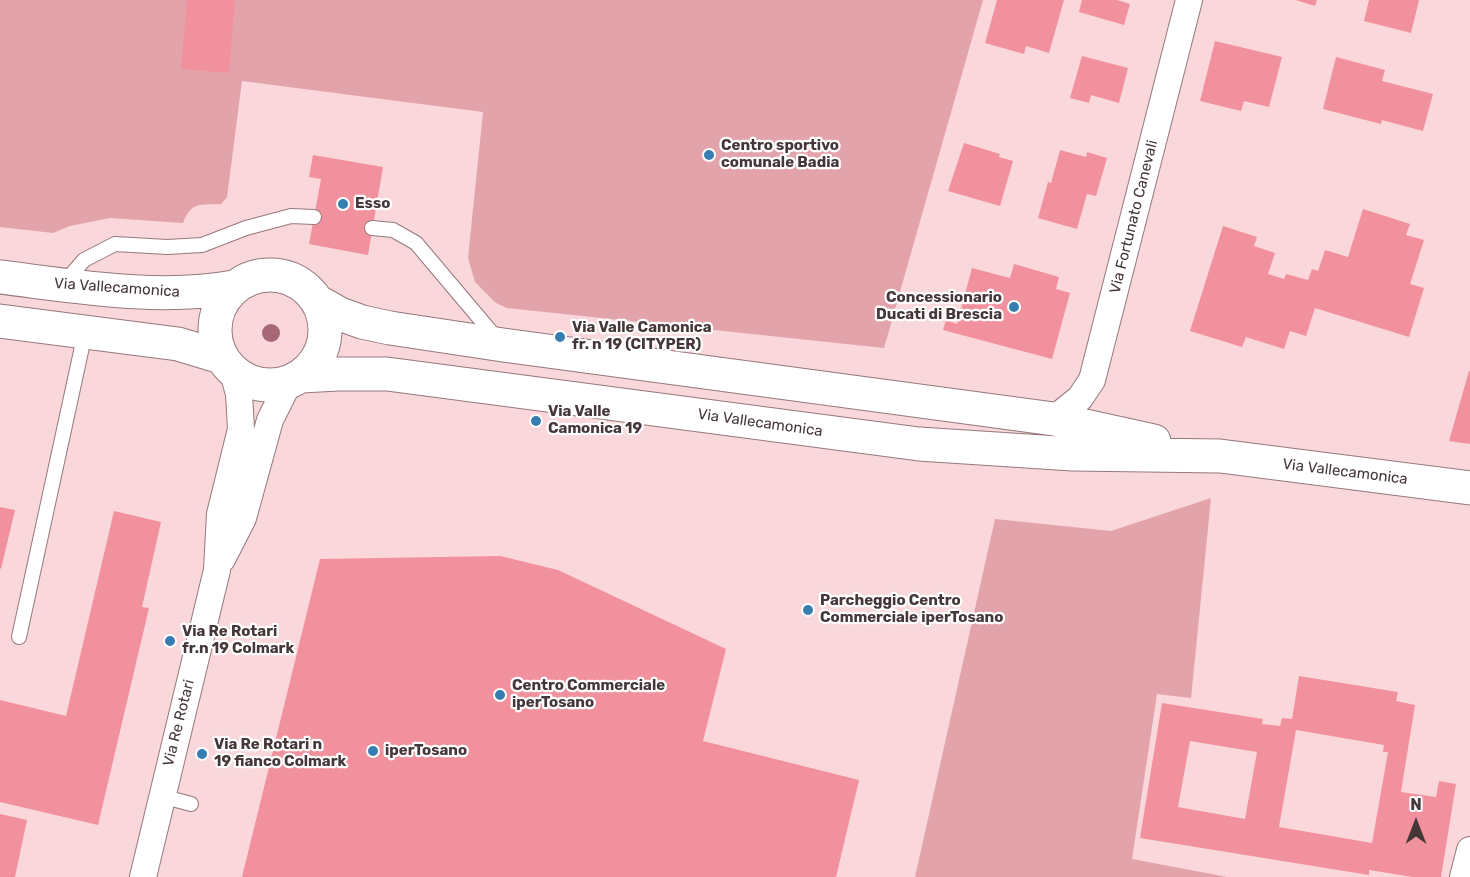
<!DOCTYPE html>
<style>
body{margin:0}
#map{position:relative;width:1470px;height:877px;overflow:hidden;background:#f9d7da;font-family:Rubik,sans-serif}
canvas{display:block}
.north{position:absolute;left:1386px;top:793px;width:60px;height:60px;-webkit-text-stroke:4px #fff;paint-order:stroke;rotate:0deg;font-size:16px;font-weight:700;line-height:24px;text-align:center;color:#453739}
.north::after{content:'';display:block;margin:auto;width:21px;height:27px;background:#453739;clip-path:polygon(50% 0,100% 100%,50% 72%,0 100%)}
</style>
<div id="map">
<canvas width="1470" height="877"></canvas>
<div class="north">N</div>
</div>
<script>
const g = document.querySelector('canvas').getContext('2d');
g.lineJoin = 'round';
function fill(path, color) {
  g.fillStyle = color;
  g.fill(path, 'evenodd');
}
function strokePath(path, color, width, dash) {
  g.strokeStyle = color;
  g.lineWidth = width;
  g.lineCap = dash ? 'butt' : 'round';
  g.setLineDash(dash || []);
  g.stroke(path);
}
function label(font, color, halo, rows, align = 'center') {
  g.font = font + ' Rubik,sans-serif';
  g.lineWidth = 4.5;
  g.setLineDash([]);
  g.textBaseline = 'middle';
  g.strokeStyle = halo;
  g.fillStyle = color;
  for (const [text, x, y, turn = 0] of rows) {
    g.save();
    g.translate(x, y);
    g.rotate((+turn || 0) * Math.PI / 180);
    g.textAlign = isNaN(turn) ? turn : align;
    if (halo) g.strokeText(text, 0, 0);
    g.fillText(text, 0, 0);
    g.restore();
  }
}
fill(new Path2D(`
 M0,0H983L884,348L507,308L496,303L475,282L468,258L483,112L242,81L227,197L221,204C201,205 191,201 183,223L110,218L70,226L53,233L0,227Z
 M1211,498L1191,698L1157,694L1132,859L1227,877H915L995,519L1111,531Z`), '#e3a3ab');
fill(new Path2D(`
 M187,0H235L229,73L181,69Z
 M997,0H1064L1049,53L1026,46L1024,54L985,43Z
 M1082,0H1117L1130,4L1124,25L1079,12Z
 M1296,0H1317L1315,6Z
 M1369,0H1419L1411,33L1364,21Z
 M1215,41L1282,57L1269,107L1244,101L1241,111L1200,101Z
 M1082,56L1128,68L1119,103L1091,95L1089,103L1070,98Z
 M1336,57L1385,70L1382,81L1433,94L1423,131L1382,120L1381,124L1323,109Z
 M964,143L1000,154L999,157L1013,161L1000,206L948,191Z
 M1060,150L1086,157L1087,152L1107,158L1096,196L1087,194L1077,229L1038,218L1048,182L1051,183Z
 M313,155L383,167L368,255L309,244L321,179L309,177Z
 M1363,209L1410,224L1406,235L1424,240L1410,284L1424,288L1409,337L1315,308L1306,336L1290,331L1284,349L1246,337L1242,347L1190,331L1223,226L1257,237L1254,246L1275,253L1268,274L1284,279L1286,274L1308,280L1312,269L1318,271L1325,250L1348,257Z
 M1014,264L1059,277L1056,289L1070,293L1052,359L943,330L946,320L957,324L972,268L1010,278Z
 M1469,371H1470V444L1449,441Z
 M0,507L15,510L1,569L0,568Z
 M114,511L161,522L142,607L149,608L98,825L0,802V700L66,716Z
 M500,556L558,570L726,649L703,741L859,780L836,877H242L320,559Z
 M1299,676L1398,692L1396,701L1415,705L1401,792L1436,797L1439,781L1456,784L1441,877H1413L1369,870V875L1140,838L1162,703L1263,719L1262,724L1280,726L1282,718L1292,719ZM1296,730L1384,745L1383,752H1388L1372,843L1279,827ZM1190,741L1257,752L1245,819L1178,807Z
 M0,814L27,820L15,877H0Z`), '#f2919e');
const lane = new Path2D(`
 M372,228L393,230L416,243L497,339
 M65,282L84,260L115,244L167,247L202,245L246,228L291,216L314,217
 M19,637L85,333
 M161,796L191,804`);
const street = new Path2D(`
 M1054,419L1080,398L1092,380L1189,0
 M222,559L243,518L270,420L289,382
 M143,877L217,570L220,514L241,429L239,394L233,372
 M1463,877L1470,850`);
const secondary = new Path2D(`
 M215 330a55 55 0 1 1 110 0a55 55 0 1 1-110 0Z
 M0,277C75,286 159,301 234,287
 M317,301L340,314L362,322L390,328L503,345L1054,419L1154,441
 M0,321L178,344L221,357
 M301,376L338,374H387L919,444L1073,454L1220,456L1470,488`);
strokePath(lane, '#96787b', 16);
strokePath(street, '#96787b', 28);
strokePath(secondary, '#96787b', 35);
strokePath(lane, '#fff', 14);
strokePath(street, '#fff', 26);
strokePath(secondary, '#fff', 33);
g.fillStyle = '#a66876';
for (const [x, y] of [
 [271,333]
]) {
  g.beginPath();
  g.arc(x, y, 9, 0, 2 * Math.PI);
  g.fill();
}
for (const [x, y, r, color] of [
 [709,155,6,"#377db2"],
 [343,204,6,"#377db2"],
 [1014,307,6,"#377db2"],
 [560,337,6,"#377db2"],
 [536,421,6,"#377db2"],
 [808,610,6,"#377db2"],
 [170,641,6,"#377db2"],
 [500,695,6,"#377db2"],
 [373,751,6,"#377db2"],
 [202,754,6,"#377db2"]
]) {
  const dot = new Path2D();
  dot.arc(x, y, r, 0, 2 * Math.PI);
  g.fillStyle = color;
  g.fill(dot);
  strokePath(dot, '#fff', 2);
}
label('bold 15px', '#453739', '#fff', [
 ["Centro sportivo",721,146],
 ["comunale Badia",721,163],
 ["Esso",355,204],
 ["Concessionario",1002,298,"right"],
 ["Ducati di Brescia",1002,315,"right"],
 ["Via Valle Camonica",572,328],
 ["fr. n 19 (CITYPER)",572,345],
 ["Via Valle",548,412],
 ["Camonica 19",548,429],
 ["Parcheggio Centro",820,601],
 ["Commerciale iperTosano",820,618],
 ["Via Re Rotari",182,632],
 ["fr.n 19 Colmark",182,649],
 ["Centro Commerciale",512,686],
 ["iperTosano",512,703],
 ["Via Re Rotari n",214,745],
 ["19 fianco Colmark",214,762],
 ["iperTosano",385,751]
], 'left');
label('15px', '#453739', '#fff', [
 ["Via Fortunato Canevali",1134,217,-76],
 ["Via Vallecamonica",117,288,4],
 ["Via Vallecamonica",760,423,8],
 ["Via Vallecamonica",1345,472,7],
 ["Via Re Rotari",179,723,-76]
]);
</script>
